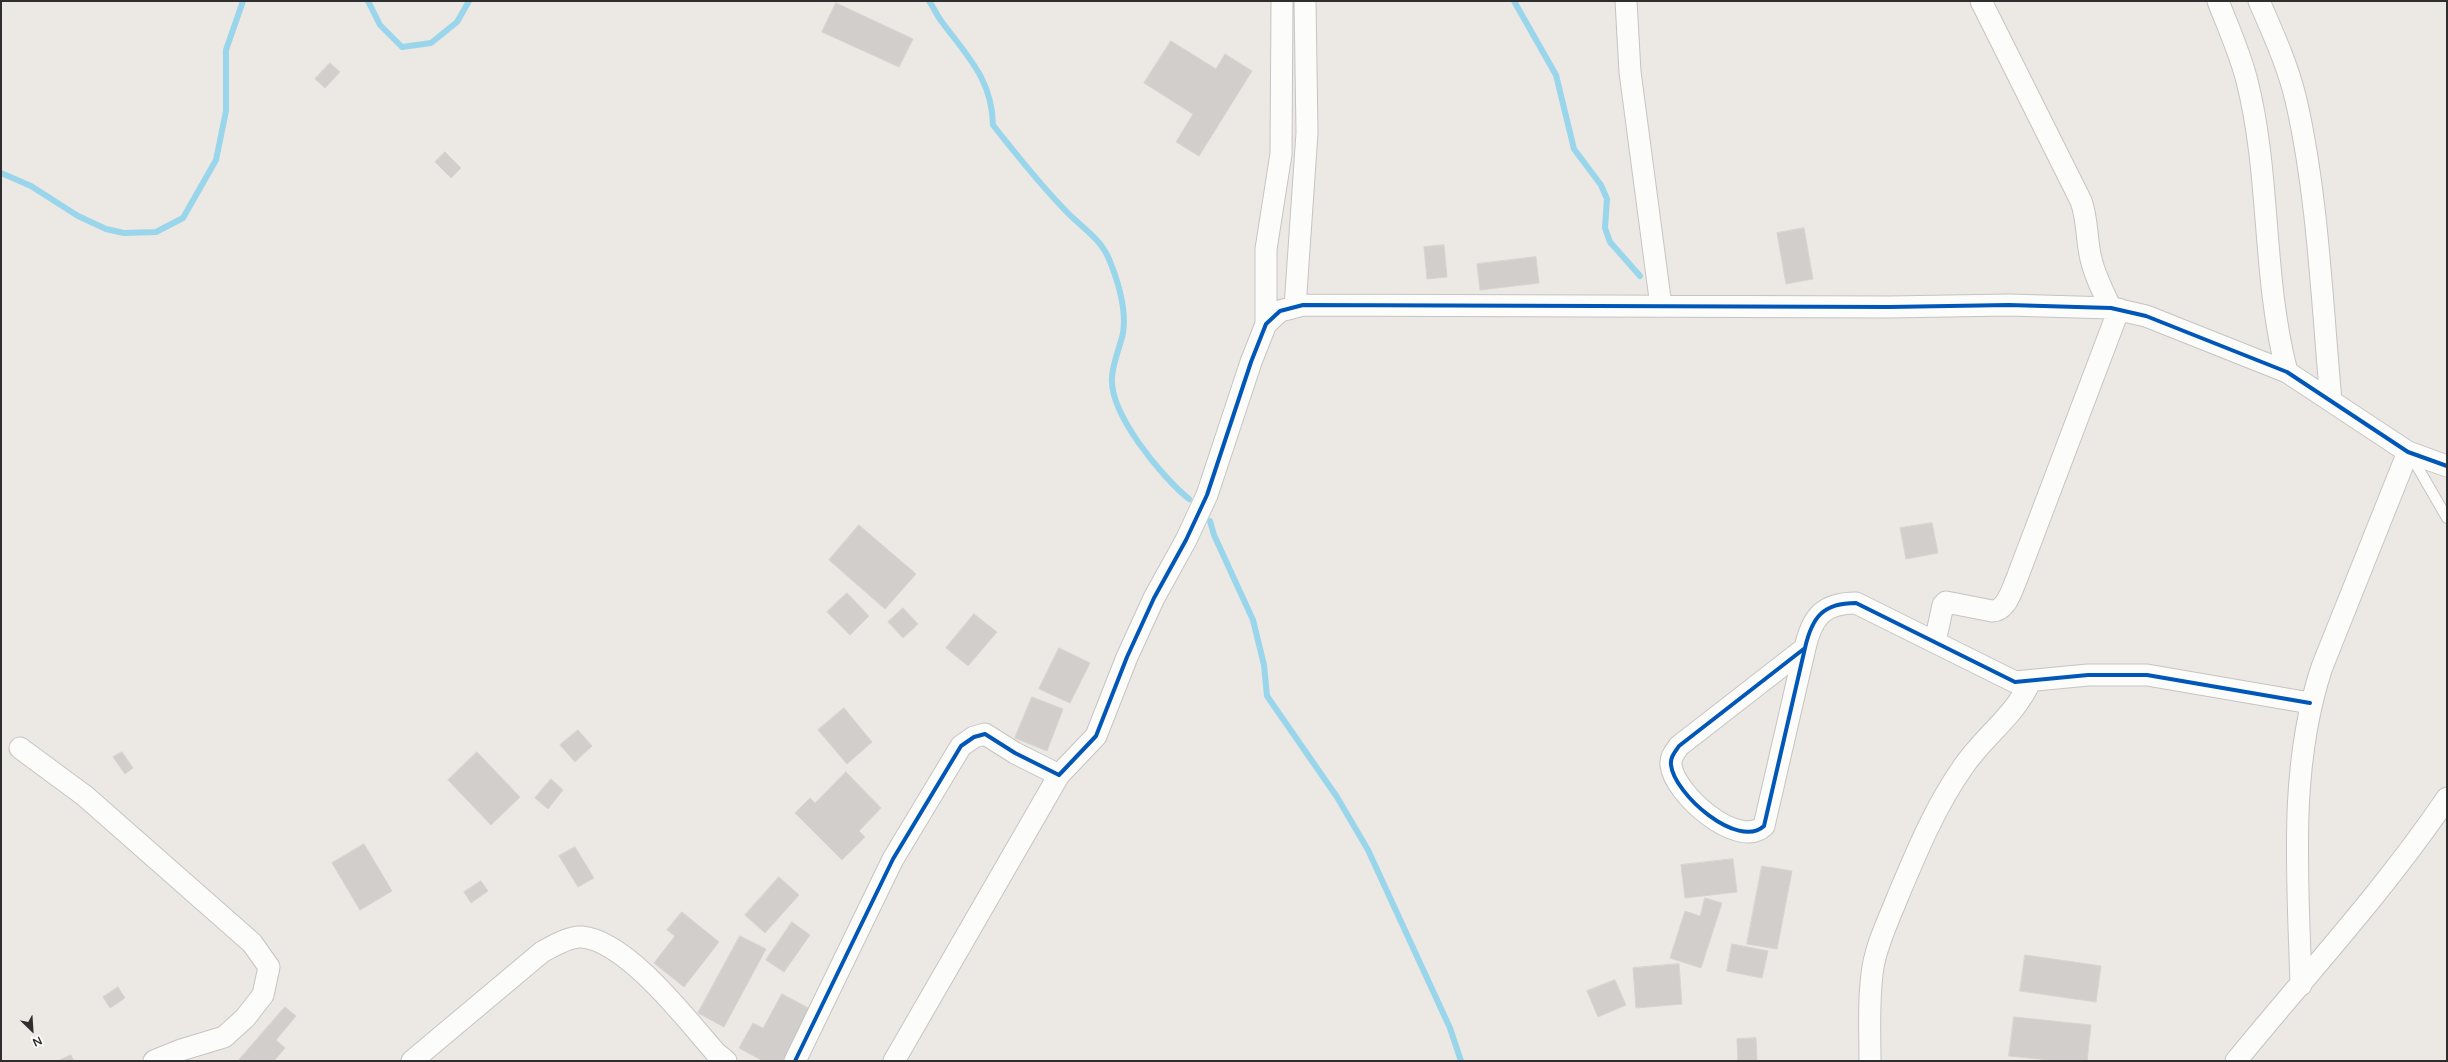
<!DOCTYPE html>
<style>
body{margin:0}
#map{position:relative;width:2448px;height:1062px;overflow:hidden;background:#ece8e4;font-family:"Varela Round",sans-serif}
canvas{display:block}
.frame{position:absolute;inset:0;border:2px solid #2e2e2e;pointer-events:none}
.north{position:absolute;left:12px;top:1010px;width:40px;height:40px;-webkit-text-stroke:3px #fff;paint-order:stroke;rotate:155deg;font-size:11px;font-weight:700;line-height:16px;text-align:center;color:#2e2e2e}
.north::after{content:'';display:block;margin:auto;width:14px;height:18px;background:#2e2e2e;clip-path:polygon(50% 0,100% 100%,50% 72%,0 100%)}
</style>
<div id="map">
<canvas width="2448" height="1062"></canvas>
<div class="frame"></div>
<div class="north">N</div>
</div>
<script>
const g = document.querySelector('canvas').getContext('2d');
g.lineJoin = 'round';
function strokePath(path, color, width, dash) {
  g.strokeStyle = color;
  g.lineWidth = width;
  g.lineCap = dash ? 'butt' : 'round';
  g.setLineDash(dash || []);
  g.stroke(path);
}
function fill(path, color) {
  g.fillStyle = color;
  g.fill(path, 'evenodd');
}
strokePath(new Path2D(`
 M368,1L380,25L402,47L431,43L457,22L469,1
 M929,1C934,8 937,16 942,22C967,56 992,79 993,125C1015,153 1038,182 1063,208C1079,226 1099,236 1109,259C1118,281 1127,308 1123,333C1120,347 1113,362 1112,377C1109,414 1162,477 1189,499
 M1514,1L1556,75L1574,149L1601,185L1607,199L1605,228L1610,242L1640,276
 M1,173L31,186L78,216L106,229L124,233L156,232L183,218L216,160L226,111V50L243,1
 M1210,521L1214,535L1253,620L1264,665L1267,696L1337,797L1368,850L1450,1028L1461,1061`), '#99d6ec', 6);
const building = new Path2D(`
 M836,3L913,39L899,67L822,32Z
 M1171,41L1216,69L1225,54L1252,71L1199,156L1176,142L1193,114L1144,83Z
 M330,63L340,72L325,88L315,79Z
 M445,152L461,168L451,178L435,162Z
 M1804,228L1813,279L1786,284L1777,233Z
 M1444,245L1447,277L1427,279L1424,247Z
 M1536,257L1539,283L1480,290L1477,264Z
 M1932,523L1938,553L1906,559L1900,528Z
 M859,525L916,574L885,609L829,560Z
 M847,593L869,616L850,635L827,612Z
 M903,608L918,624L903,638L888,622Z
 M974,614L997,632L968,666L946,648Z
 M1059,648L1090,663L1070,703L1039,689Z
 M1032,697L1063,709L1047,751L1015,738Z
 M844,708L872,742L847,764L818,730Z
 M578,730L592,746L575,762L560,745Z
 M122,752L133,768L125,774L113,757Z
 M477,752L520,797L491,825L448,780Z
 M846,772L881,808L859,831L865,837L842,860L795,813L810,798L815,803Z
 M551,779L563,790L548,809L535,798Z
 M364,844L392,891L360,910L332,863Z
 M575,847L594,878L578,887L559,856Z
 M1733,859L1737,892L1685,898L1681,865Z
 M1762,866L1792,871L1777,949L1747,944Z
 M779,877L799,895L765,933L745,915Z
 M481,881L488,891L471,903L464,892Z
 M1705,898L1722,903L1701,968L1670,958L1685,911L1700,916Z
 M682,912L719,942L684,987L654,963L675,936L667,930Z
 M792,922L810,935L784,972L766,960Z
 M740,936L766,949L724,1027L698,1013Z
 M1732,944L1768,951L1762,978L1727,971Z
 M2025,955L2101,966L2096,1002L2020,991Z
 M1679,964L1682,1004L1636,1008L1633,968Z
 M1615,980L1626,1005L1598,1017L1587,991Z
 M118,987L125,998L110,1008L103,997Z
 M782,994L818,1013L791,1061H763L739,1048L753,1023L763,1028Z
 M285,1007L296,1016L276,1040L285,1048L274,1061H255L253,1059L251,1061H238Z
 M2014,1017L2091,1025L2087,1061H2060L2009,1056Z
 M1756,1038L1757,1061H1738L1737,1039Z
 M71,1055L74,1061H58Z`);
fill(building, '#d1cecb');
strokePath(building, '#d7d4d0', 1);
const lane = new Path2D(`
 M2410,454L2447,518`);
const street = new Path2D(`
 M1626,1L1630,72L1661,306
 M1981,1L2081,201C2088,220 2086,239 2091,259C2095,276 2103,292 2111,308
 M2218,1C2228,27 2240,53 2247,81C2271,176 2262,277 2287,372
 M2259,1C2273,33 2288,66 2296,100C2318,196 2322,303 2331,401
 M1295,307L1307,133L1305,1
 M1266,324V249L1281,154L1282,1
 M1935,642L1943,605L1946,602L1992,611C2007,611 2012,589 2017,578L2119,309
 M1805,648L1679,746C1675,752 1670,757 1671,765C1674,794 1738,850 1764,826L1805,648C1812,617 1823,603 1856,603L2015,682L2088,675H2147L2310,703
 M20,748L85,796L252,943L269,967L263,995L245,1018L224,1037L181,1050L154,1061
 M2301,985C2298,879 2288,769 2322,667L2408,452
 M412,1061L542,952C553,946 569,936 582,937C627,941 687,1020 716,1053L726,1061
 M795,1061L893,859L961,746L974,737L985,734L1015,753L1059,775L1096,736L1127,657L1154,598L1186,540L1207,495L1251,362L1266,324L1280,311L1303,305L1889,307L2009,305L2111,308L2146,316L2287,372L2408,452L2447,466
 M894,1061L1059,775
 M1870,1061C1870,1030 1868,998 1873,967C1877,943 1889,919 1898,896C1917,851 1935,807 1963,767C1984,736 2014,717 2030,682
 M2236,1061C2307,974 2384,891 2447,798`);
strokePath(lane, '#c5c4c5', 12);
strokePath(street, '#c5c4c5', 23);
strokePath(lane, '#fcfcfb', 10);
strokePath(street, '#fcfcfb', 21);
strokePath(new Path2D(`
 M1805,648L1679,746C1675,752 1670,757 1671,765C1674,794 1738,850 1764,826L1805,648C1812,617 1823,603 1856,603L2015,682L2088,675H2147L2310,703
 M795,1061L893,859L961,746L974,737L985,734L1015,753L1059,775L1096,736L1127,657L1154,598L1186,540L1207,495L1251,362L1266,324L1280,311L1303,305L1889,307L2009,305L2111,308L2146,316L2287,372L2408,452L2447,466`), '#0057b8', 4);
</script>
